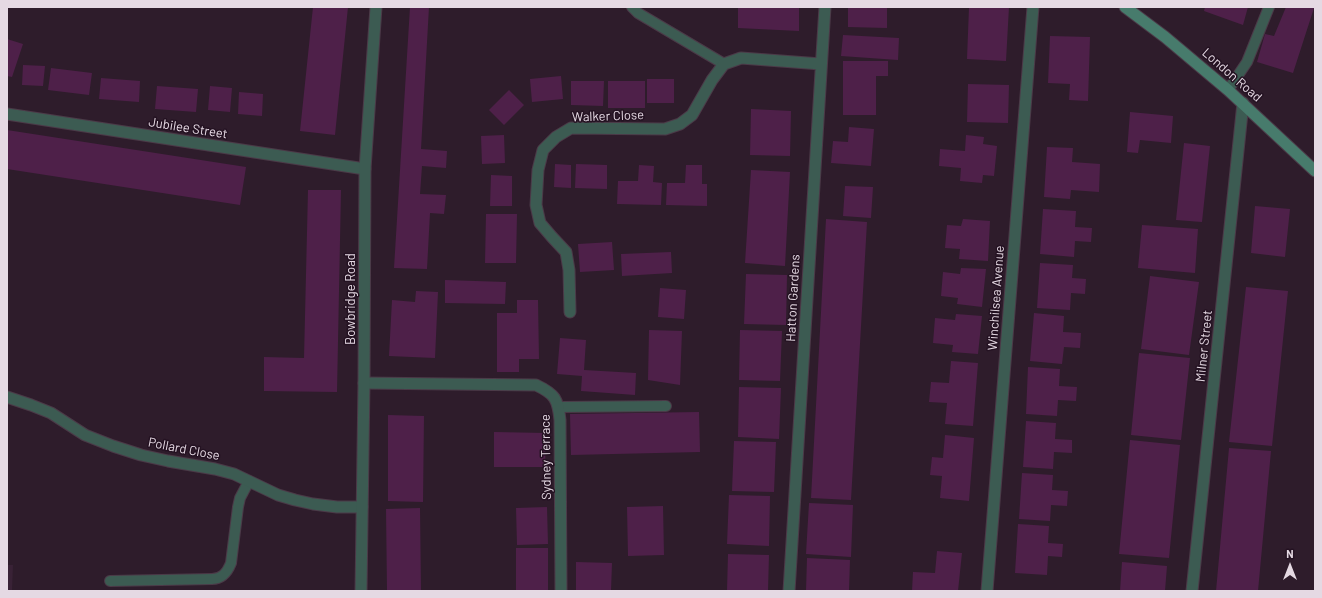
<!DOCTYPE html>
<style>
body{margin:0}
#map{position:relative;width:1322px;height:598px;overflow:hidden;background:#2e1c2b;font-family:Barlow,sans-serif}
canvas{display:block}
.frame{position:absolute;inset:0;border:8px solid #e5d9e3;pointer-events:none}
.north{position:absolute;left:1270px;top:546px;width:40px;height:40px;-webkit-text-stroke:3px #241222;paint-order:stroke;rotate:0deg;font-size:11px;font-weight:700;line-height:16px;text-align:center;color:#e5d9e3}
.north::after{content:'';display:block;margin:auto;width:14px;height:18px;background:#e5d9e3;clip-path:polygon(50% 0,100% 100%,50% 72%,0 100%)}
</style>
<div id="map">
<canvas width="1322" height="598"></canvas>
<div class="frame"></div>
<div class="north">N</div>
</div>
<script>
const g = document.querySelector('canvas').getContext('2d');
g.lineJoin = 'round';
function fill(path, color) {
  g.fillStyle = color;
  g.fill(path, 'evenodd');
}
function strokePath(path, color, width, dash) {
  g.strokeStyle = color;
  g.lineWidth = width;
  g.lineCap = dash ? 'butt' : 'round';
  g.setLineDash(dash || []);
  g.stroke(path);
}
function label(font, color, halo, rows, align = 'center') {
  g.font = font + ' Barlow,sans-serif';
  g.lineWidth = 3;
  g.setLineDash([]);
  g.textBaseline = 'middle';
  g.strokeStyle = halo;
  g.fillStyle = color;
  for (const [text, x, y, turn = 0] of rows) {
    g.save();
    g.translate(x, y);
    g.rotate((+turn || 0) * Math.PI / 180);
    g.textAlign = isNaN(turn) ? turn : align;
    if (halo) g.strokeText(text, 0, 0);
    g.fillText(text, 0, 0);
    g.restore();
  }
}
fill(new Path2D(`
 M7,565H13L12,591H7Z`), '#392236');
fill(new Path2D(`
 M313,7H348L335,135L300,131Z
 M410,7H429L421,149L447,151L446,168L422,166L420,194L446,195L444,214L430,213L427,269L394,268Z
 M738,7H799V31L738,28Z
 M848,7H887V28L848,27Z
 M969,7H1009L1006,61L967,59Z
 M1205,7H1248L1243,25L1204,11Z
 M1286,7L1314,8L1293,73L1257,62L1265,34L1274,36Z
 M843,35L899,38L898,60L841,56Z
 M1050,36L1090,37L1088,101L1069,100L1070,84L1048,83Z
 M7,39L23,44L12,77L7,76Z
 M843,61H888V76H876V115H843Z
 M23,65L45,66L43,86L22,85Z
 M51,68L92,73L89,95L48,90Z
 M561,76L563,99L532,102L530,79Z
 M101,78L140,81L139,102L99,99Z
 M647,79H674V103H647Z
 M571,81H604L603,106L571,105Z
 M608,81H645V108H608Z
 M968,84L1009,85L1008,123L967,122Z
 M157,86L198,89L196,112L155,109Z
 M210,86L232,88L230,112L208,110Z
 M509,90L524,105L504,125L489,110Z
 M239,92L263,94L262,116L238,114Z
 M751,109L791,111L790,156L750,155Z
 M1130,112L1173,116L1171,143L1140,140L1138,153L1127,152Z
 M849,127L874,129L871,166L831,163L833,141L848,142Z
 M7,130L246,167L240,205L7,169Z
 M504,135L505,163L482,164L481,136Z
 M966,135L984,137L983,144L997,146L994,176L983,175L982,183L960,181L961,168L939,166L940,149L965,151Z
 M1184,143L1210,146L1202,222L1176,220Z
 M1047,147L1073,148L1072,162L1100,164L1099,192L1071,190L1070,199L1044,197Z
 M555,164L571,165V188L554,187Z
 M576,164L607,165V189L575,188Z
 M639,165L654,166L653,182L662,183L661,205L617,204L618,181H638Z
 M686,165H702V184H707V206L666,205L667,183H685Z
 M751,170L790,172L785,266L745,263Z
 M491,175L512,176V206H490Z
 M845,186L873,187L871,218L843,216Z
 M308,190H341L337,392L264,391V357L304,358Z
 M1255,206L1290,209L1285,257L1251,253Z
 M1043,209L1076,211L1075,227L1092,228L1091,242L1075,241L1074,257L1040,254Z
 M486,214H517L516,263H485Z
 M826,219L867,222L851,500L811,498Z
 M963,219L990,221L988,261L959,259L960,249L945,248L947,225L961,226Z
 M1142,225L1198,229L1195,273L1138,268Z
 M612,242L614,270L580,272L578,244Z
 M671,252L672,273L622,276L621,254Z
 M1040,263L1073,265L1072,278L1086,279L1085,294L1071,293L1070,310L1037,308Z
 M961,268L986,269L982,307L957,304L958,298L941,296L943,272L960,274Z
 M746,274L787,275L786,325L744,324Z
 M1150,276L1199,282L1189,355L1141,349Z
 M445,280L506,282L505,304L445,303Z
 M1246,287L1288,291L1272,446L1229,442Z
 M660,288L686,290L684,319L658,317Z
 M416,291L438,292L435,358L389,356L392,300L415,302Z
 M517,300H538L539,359H519V372H497V313H517Z
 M1034,313L1064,316L1063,332L1081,333L1080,348L1064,347L1062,364L1030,361Z
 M956,314L982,316L978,354L952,352L953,345L933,343L935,318L955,320Z
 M649,330L682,331L680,385L648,380Z
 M740,330L782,331L780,381L739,380Z
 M560,338L586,340L584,370L636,373L635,395L581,391L582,376L557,374Z
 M1139,353L1190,358L1181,440L1131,435Z
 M951,361L978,363L973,426L945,424L947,403L929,402L931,382L949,383Z
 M1028,367L1060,369L1059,386L1077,387L1076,401L1058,400L1057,416L1026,414Z
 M739,387L781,388L779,439L738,437Z
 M699,412L700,452L571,455L570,414Z
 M388,415L424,416L423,502L388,501Z
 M1026,421L1056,423L1055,439L1072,440V453L1054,452L1053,469L1023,467Z
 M494,432L546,433L545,467H494Z
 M945,435L974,438L969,501L940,498L942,476L930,475L932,457L943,458Z
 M1130,440L1180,445L1169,558L1119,554Z
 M734,441L776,442L774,492L732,491Z
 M1229,448L1271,451L1258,591H1216Z
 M1022,473L1053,475L1052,490L1068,491L1067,506L1051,505L1050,521L1019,519Z
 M729,495L770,496L769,546L727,544Z
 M809,503L853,505L851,557L806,554Z
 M663,506L664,555L628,556L627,507Z
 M547,507L548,544L517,545L516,508Z
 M420,508L421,591H387L386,509Z
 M1018,524L1049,526L1048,543L1063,544L1062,557L1048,556L1047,575L1015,573Z
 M516,548H548V591H516Z
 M937,551L962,553L958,591H912L913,572L935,573Z
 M728,554L769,555L768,591H727Z
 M807,558L850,560L849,591H806Z
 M576,562L612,563L611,591H576Z
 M1122,562L1167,566L1165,591H1120Z`), '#4e2049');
const service = new Path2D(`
 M632,7L638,13L724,64
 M1228,90L1247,62L1269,7
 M559,407L666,406
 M110,581L212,579C222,579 227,573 231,563L238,507L240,498L249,481`);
const minor = new Path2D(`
 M7,114L365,169
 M570,312L569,270L566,252L552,237L540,223L536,205L538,170L543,150L556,137L571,128L665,129L680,124L692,115L712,80L724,64L741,58L821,64
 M364,383L536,385C555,394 558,399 560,420L561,591
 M7,397L31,405L51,413L85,435L113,446L141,455L168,461L215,469L234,474L278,495L295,500L313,504L337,507H362
 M789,591L825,7
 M987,591L1033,7
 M1192,591L1243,103`);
const tertiary = new Path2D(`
 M361,591L364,383L365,169L376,7`);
const secondary = new Path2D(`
 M1125,7L1165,37L1228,90L1315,171`);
strokePath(service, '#4b3a48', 12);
strokePath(minor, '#4b3a48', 13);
strokePath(tertiary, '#4b3a48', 13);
strokePath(secondary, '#4b3a48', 13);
strokePath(service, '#3c5b52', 10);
strokePath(minor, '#3c5b52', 11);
strokePath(tertiary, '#3c5b52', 11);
strokePath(secondary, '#477b6c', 11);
label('13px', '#e5d9e3', '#241222', [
 ["London Road",1232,75,41],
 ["Walker Close",608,116,-2],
 ["Jubilee Street",188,128,9],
 ["Hatton Gardens",793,298,-87],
 ["Winchilsea Avenue",996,298,-86],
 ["Bowbridge Road",351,299,-90],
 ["Milner Street",1204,346,-84],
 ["Pollard Close",184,449,11],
 ["Sydney Terrace",546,457,-91]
]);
</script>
